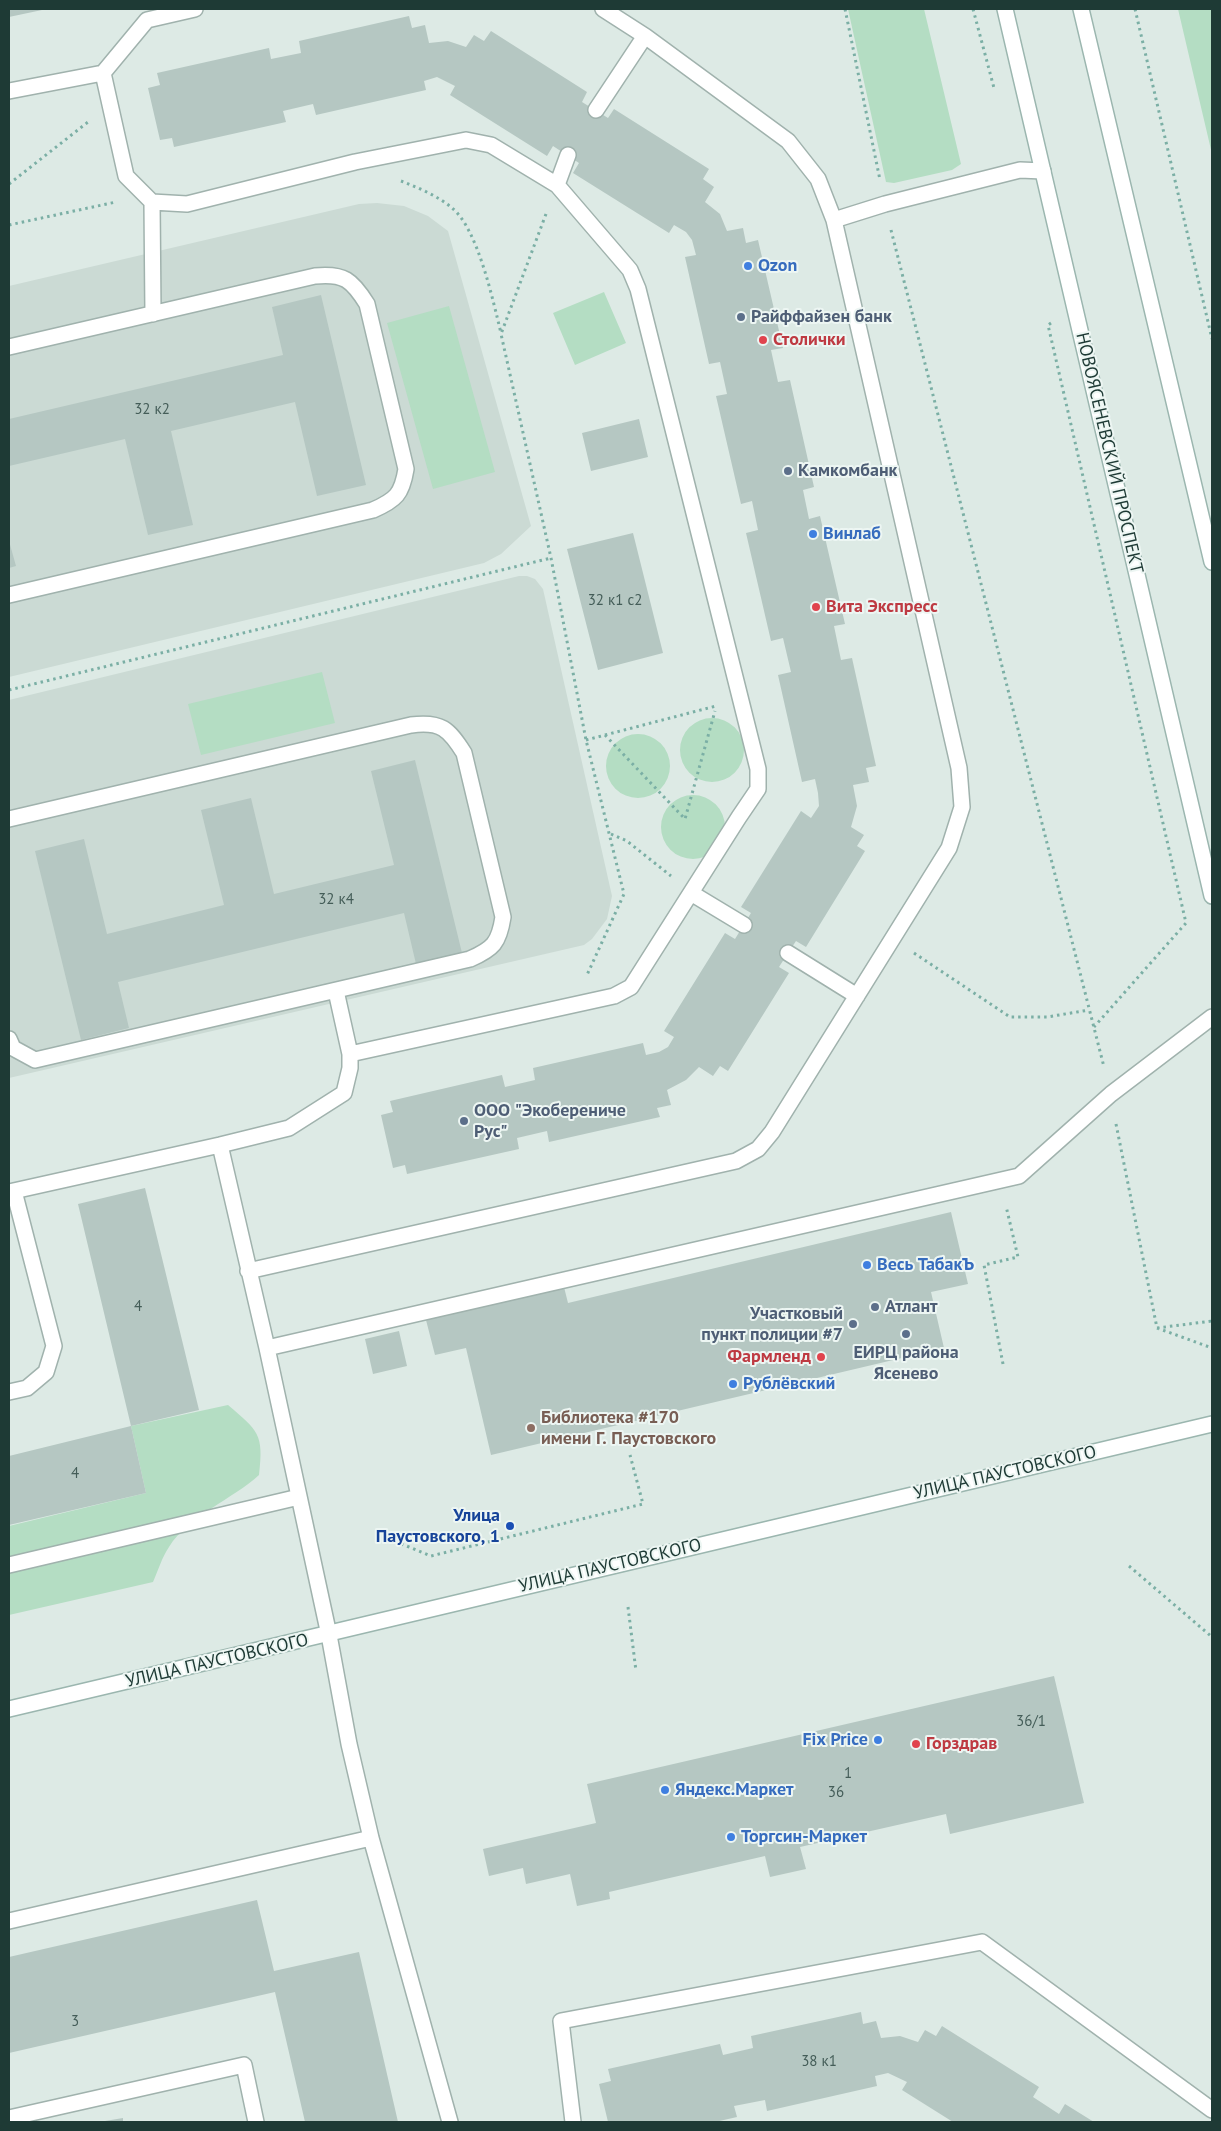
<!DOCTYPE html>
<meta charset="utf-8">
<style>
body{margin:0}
#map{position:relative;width:1221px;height:2131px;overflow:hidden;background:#ddeae5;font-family:"PT Sans",sans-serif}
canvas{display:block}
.frame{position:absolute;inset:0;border:10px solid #1e3a35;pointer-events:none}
</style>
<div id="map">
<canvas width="1221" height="2131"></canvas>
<div class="frame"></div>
</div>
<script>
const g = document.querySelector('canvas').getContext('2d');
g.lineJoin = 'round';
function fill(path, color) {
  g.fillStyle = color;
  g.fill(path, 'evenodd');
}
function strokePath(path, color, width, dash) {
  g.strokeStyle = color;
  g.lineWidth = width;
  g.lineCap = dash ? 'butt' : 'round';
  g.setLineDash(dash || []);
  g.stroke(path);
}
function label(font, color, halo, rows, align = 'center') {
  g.font = font + ' "PT Sans",sans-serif';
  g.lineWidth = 4;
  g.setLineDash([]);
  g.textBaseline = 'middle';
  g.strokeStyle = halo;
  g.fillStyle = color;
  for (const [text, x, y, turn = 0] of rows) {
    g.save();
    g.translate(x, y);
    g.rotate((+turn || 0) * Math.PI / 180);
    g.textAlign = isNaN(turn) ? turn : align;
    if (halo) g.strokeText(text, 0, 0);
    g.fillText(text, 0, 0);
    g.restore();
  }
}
fill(new Path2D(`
 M377,203L404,206L428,216L448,231L531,526L501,554L484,563L9,677V286L359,204Z
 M519,576H527L535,579L543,589L612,896L607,919L592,939L584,945L9,1078V700Z`), '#cbdad4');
fill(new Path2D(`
 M848,9H924L961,164L952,170L894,183L886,182Z
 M1178,9H1212V154Z
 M604,292L626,343L575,365L553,313Z
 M449,306L495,472L433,489L387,323Z
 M322,672L335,723L201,755L188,704Z
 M680 750a32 32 0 1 1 64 0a32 32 0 1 1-64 0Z
 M606 766a32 32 0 1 1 64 0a32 32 0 1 1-64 0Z
 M661 827a32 32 0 1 1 64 0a32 32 0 1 1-64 0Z
 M228,1405C258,1431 264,1433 259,1475C233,1499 188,1516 169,1547C162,1557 158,1571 153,1582L9,1615V1526L146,1493L131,1426Z`), '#b4ddc3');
fill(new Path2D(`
 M9,9H41L42,10L9,17Z
 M409,16L412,28L425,25L429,43L448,41L466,47L474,35L484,41L491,31L587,92L582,102L608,118L614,109L709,169L703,179L714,187L705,202L720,214L727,231L743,228L746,243L758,240L783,348L771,350L778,382L790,380L814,487L803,490L809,519L820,516L845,624L834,626L841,660L852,658L876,766L866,768L869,782L853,785L857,806L851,827L864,835L857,846L865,851L806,947L796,941L788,953L779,967L789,973L728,1071L720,1066L713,1076L699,1067L686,1080L667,1090L671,1105L657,1108L660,1117L549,1142L547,1131L517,1138L519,1149L407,1174L405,1165L393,1168L381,1115L393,1112L390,1101L502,1075L505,1087L535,1080L533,1068L643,1043L646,1055L659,1052L668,1047L674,1037L664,1031L725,933L735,939L751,913L741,907L801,811L811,818L819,806L818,793L815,779L802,782L778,675L791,672L783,638L771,641L746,533L758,530L752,501L741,504L716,396L727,394L720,362L709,364L685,257L696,255L692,240L686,232L674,225L669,233L573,173L579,163L553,146L547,156L450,95L455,86L437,77L424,81L426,90L316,115L313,104L283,111L286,122L174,147L172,138L160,140L148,88L160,85L157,73L269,48L271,59L301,53L299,41Z
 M321,295L366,485L317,496L295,402L171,431L193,525L148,535L125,439L9,466V419L283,355L272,307Z
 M639,419L648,457L591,471L582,433Z
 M633,533L663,653L598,670L567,549Z
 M9,541L16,566L9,568Z
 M415,760L462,953L416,964L404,913L118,982L129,1028L81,1040L35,851L84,839L107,934L224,905L201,810L251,798L274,894L394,865L371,771Z
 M145,1188L199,1410L131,1426L78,1204Z
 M951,1212L968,1284L931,1292L944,1348L491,1455L466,1348L435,1355L426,1320L564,1287L568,1303Z
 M399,1331L407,1366L373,1374L365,1339Z
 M131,1426L146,1493L9,1525V1456Z
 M1054,1676L1084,1803L950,1834L946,1814L800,1847L806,1869L770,1877L765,1856L609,1892L610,1899L577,1906L570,1874L526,1884L523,1868L489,1876L483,1849L596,1823L587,1784Z
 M257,1900L274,1971L359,1952L398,2122H305L275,1992L9,2053V1957Z
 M861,2012L863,2024L876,2021L881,2038L900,2036L918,2042L925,2030L936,2036L942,2026L1039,2087L1033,2097L1059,2114L1065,2104L1094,2122H953L902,2090L907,2082L888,2073L875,2076L877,2086L767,2111L765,2100L734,2106L737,2117L715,2122H608L599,2084L611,2081L608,2069L720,2044L723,2055L753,2048L751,2036Z
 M123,2118V2122H105V2121Z`), '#b5c7c2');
const lane = new Path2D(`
 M9,91L103,73L147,20L195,9
 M596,110L645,36
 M557,185L568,155
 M152,202L153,314
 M834,220L885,204L1020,170L1043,171
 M9,347L315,276C344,273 352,280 367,304L406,469C402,494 396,500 373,510L9,595
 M9,819L411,725C441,721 449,729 464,753L503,917C499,943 493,949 470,959L35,1060L13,1048L9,1039
 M691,893L744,925
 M788,953L857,996
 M336,991L350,1054
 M220,1145L267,1348L329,1635L349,1744L371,1838L450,2122
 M9,1192L220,1145L289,1128L344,1093L350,1068V1054L614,996L631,987L739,817L758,789V769L638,289L630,270L557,185L491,145L466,140L355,162L187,204L152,202L126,176L103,73
 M248,1271L736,1161L758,1149L772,1132L949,848L962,807L959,768L834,220L818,179L788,141L645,36L603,9
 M267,1348L1019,1176L1111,1094L1212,1017
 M9,1392L27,1388L46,1372L54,1346L14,1191
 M9,1565L299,1497
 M9,1921L371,1838
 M9,2118L244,2065L256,2122
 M573,2122L561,2021L982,1942L1212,2110`);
const secondary = new Path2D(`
 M1005,9L1212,896
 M1081,9L1212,562
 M9,1709L1212,1424`);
strokePath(lane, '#a0b2ad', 18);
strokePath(secondary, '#9bb6af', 18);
strokePath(new Path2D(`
 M845,9L880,180
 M973,9L994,88
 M1135,9L1212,339
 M401,181C419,188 438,196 452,208C478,229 493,301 501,333
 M9,184L88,122
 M546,214L501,334L551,558L586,740L624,894L587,975
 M9,225L116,202
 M891,230L1104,1067
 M1051,323L1048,325L1186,923L1094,1027
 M9,690L551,558
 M605,735L685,819L715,711
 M586,740L716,706
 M611,834L627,841L671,876
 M914,953L1010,1017H1047L1089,1010
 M1116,1124L1157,1328
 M1157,1328L1212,1348
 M1157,1328L1212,1321
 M1003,1364L984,1265L1018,1257L1006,1206
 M377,1534L431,1556L643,1504L630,1455
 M1129,1566L1212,1637
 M628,1607L636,1671`), '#7bafa5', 3, [2.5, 4]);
strokePath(lane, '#fff', 15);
strokePath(secondary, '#fff', 15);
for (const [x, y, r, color] of [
 [748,266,5,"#3f7fe0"],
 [741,317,5,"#5c6f8a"],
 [763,340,5,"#e0444e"],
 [788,471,5,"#5c6f8a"],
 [813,534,5,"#3f7fe0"],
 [816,607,5,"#e0444e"],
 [464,1121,5,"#5c6f8a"],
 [867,1265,5,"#3f7fe0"],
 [875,1307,5,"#5c6f8a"],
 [853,1324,5,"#5c6f8a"],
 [906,1334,5,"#5c6f8a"],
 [821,1357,5,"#e0444e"],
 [733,1384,5,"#3f7fe0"],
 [531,1428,5,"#8d6e63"],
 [510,1526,5,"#1a4fb4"],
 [878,1740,5,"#3f7fe0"],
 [916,1744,5,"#e0444e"],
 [665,1790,5,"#3f7fe0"],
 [731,1837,5,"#3f7fe0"]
]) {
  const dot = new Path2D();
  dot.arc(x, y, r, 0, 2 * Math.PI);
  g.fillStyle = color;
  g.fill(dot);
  strokePath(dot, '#edf6f3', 2);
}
label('15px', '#445d58', null, [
 ["32 к2",152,410],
 ["32 к1 с2",615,601],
 ["32 к4",336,900],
 ["4",138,1307],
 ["4",75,1474],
 ["36/1",1031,1722],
 ["1",848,1774],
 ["36",836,1793],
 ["3",75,2022],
 ["38 к1",819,2062]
]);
label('bold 18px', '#366cbe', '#edf6f3', [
 ["Ozon",758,266],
 ["Винлаб",823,534],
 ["Весь ТабакЪ",877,1265],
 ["Рублёвский",743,1384],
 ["Fix Price",868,1740,"right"],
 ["Яндекс.Маркет",675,1790],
 ["Торгсин-Маркет",741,1837]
], 'left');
label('bold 18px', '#4e5e75', '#edf6f3', [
 ["Райффайзен банк",751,317],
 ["Камкомбанк",798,471],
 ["ООО \"Экоберениче",474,1111],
 ["Рус\"",474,1132],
 ["Атлант",885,1307],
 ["Участковый",843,1314,"right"],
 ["пункт полиции #7",843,1335,"right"],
 ["ЕИРЦ района",906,1353,"center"],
 ["Ясенево",906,1374,"center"]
], 'left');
label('bold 18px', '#be3a42', '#edf6f3', [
 ["Столички",773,340],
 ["Вита Экспресс",826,607],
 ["Фармленд",811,1357,"right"],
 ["Горздрав",926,1744]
], 'left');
label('18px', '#1e3a35', '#edf6f3', [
 ["НОВОЯСЕНЕВСКИЙ ПРОСПЕКТ",1109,453,77],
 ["УЛИЦА ПАУСТОВСКОГО",1005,1473,-13],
 ["УЛИЦА ПАУСТОВСКОГО",610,1566,-13],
 ["УЛИЦА ПАУСТОВСКОГО",217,1661,-13]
]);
label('bold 18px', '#785e54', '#edf6f3', [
 ["Библиотека #170",541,1418],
 ["имени Г. Паустовского",541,1439]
], 'left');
label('bold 18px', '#164399', '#edf6f3', [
 ["Улица",500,1516],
 ["Паустовского, 1",500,1537]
], 'right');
</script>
